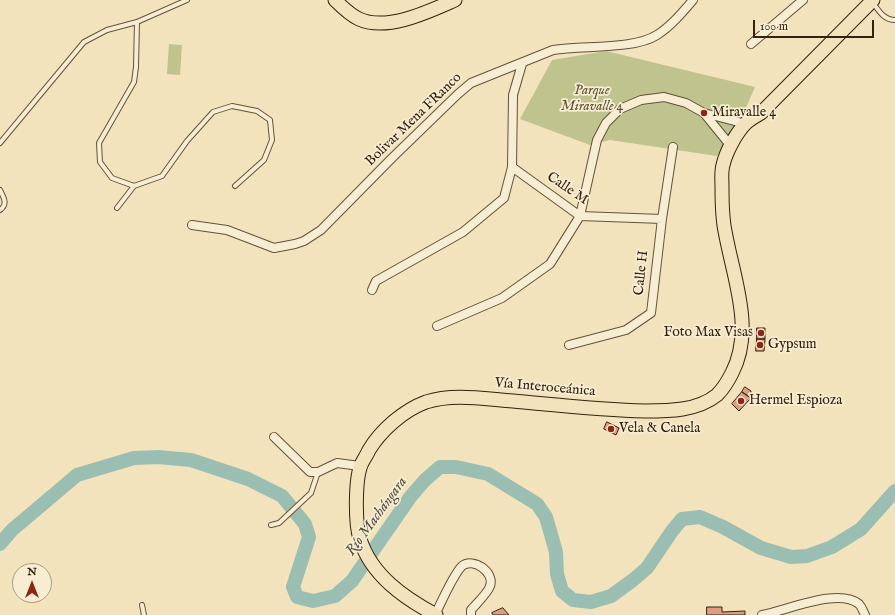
<!DOCTYPE html>
<meta charset="utf-8">
<style>
body{margin:0}
#map{position:relative;width:895px;height:615px;overflow:hidden;background:#f2e3bc;font-family:"IM FELL English",serif}
canvas{display:block}
.north{position:absolute;left:12px;top:563px;width:40px;height:40px;box-sizing:border-box;background:#f7edd3;border:1px solid #a99b84;border-radius:50%;rotate:0deg;font-size:11px;font-weight:700;line-height:16px;text-align:center;color:#35200e}
.north::after{content:'';display:block;margin:auto;width:14px;height:18px;background:#8f2418;clip-path:polygon(50% 0,100% 100%,50% 72%,0 100%)}
.scale{position:absolute;left:753px;top:20px;width:121px;height:18px;box-sizing:border-box;border:2px solid #35200e;border-top:0;padding-left:5px;font-size:12px;line-height:14px;white-space:nowrap;color:#35200e;-webkit-text-stroke:3px #f7edd3;paint-order:stroke}
</style>
<div id="map">
<canvas width="895" height="615"></canvas>
<div class="north">N</div>
<div class="scale">100 m</div>
</div>
<script>
const g = document.querySelector('canvas').getContext('2d');
g.lineJoin = 'round';
function fill(path, color) {
  g.fillStyle = color;
  g.fill(path, 'evenodd');
}
function strokePath(path, color, width, dash) {
  g.strokeStyle = color;
  g.lineWidth = width;
  g.lineCap = dash ? 'butt' : 'round';
  g.setLineDash(dash || []);
  g.stroke(path);
}
function label(font, color, halo, rows, align = 'center') {
  g.font = font + ' "IM FELL English",serif';
  g.lineWidth = 3.5;
  g.setLineDash([]);
  g.textBaseline = 'middle';
  g.strokeStyle = halo;
  g.fillStyle = color;
  for (const [text, x, y, turn = 0] of rows) {
    g.save();
    g.translate(x, y);
    g.rotate((+turn || 0) * Math.PI / 180);
    g.textAlign = isNaN(turn) ? turn : align;
    if (halo) g.strokeText(text, 0, 0);
    g.fillText(text, 0, 0);
    g.restore();
  }
}
fill(new Path2D(`
 M169,44L182,45L180,75L167,74Z
 M606,51L755,87L742,117L717,156L610,140L590,145L520,119L552,60Z`), '#bfc38d');
strokePath(new Path2D(`
 M0,544L12,530L77,475L134,458L158,457L191,460L248,479L282,496L305,524L309,537L293,587L297,597L313,601L335,596L352,581L411,496L425,480L440,467H456L488,474L537,504L546,517L556,552L557,574L562,591L573,600L591,602L611,596L633,580L647,568L672,531L682,519L700,517L723,527L761,548L791,557L807,556L832,547L861,529L895,491`), '#9bbeb3', 14);
const building = new Path2D(`
 M757,328H765V339H757Z
 M757,339H765L764,351H756Z
 M745,387L751,391V398L742,392Z
 M742,392L751,398L739,411L732,404Z
 M607,422L619,428L616,435L604,429Z
 M707,607H722V612L745,611V615H707Z
 M503,608L509,615H493L492,613Z`);
fill(building, '#de9d7e');
strokePath(building, '#35200e', 1);
const lane = new Path2D(`
 M873,3C879,11 884,20 895,20
 M137,22L136,67L134,82L99,143L100,162L112,178L134,186L162,176L187,141L213,112L232,106L257,111L270,120L272,140L264,160L235,186
 M0,143L84,42L107,30L137,22L187,0
 M0,190C4,198 8,204 0,210
 M117,208L134,186
 M271,525L279,523L311,493L318,472
 M142,605L144,615`);
const street = new Path2D(`
 M751,44L803,0
 M704,113L730,145
 M512,167L580,216L662,219
 M192,225L227,230L274,248L295,244L304,241L321,230L393,157L458,94L471,83L553,50C583,45 633,50 657,35C671,26 682,13 693,0
 M372,290L376,281L463,232L504,198L512,167L513,95L522,64
 M437,326L502,298L550,264L580,216L597,140L606,123L620,109L641,100L664,97L686,103L704,113L746,124
 M569,345L626,330L651,313L662,219L673,147
 M274,437L310,472H318L337,463L360,466
 M435,615C441,603 453,575 462,566C473,557 495,572 490,586C488,593 476,604 471,610V615
 M762,615C786,611 838,587 859,604C862,607 863,611 865,615`);
const primary = new Path2D(`
 M335,0C342,7 350,15 359,19C387,32 430,11 455,0
 M436,615C404,598 371,575 360,539C355,524 355,480 361,465C363,460 367,455 369,450C381,430 404,410 426,402C453,393 485,399 513,401C557,405 601,410 645,411C669,411 697,411 717,395C723,389 728,381 732,373C755,329 733,277 725,231C722,217 722,202 722,187C722,180 721,172 723,165C726,152 736,133 746,123C750,119 756,116 761,113L873,0`);
strokePath(lane, '#64513a', 6);
strokePath(street, '#64513a', 10);
strokePath(primary, '#35200e', 15);
strokePath(lane, '#f7edd3', 4);
strokePath(street, '#f7edd3', 8);
strokePath(primary, '#f2e3bc', 13);
for (const [x, y, r, color] of [
 [704,113,4,"#8f2418"],
 [761,333,4,"#8f2418"],
 [760,345,4,"#8f2418"],
 [741,401,4,"#8f2418"],
 [611,429,4,"#8f2418"]
]) {
  const dot = new Path2D();
  dot.arc(x, y, r, 0, 2 * Math.PI);
  g.fillStyle = color;
  g.fill(dot);
  strokePath(dot, '#f7edd3', 1.5);
}
label('italic 14px', '#5e5134', '#f7edd3', [
 ["Parque",592,91],
 ["Miravalle 4",592,107]
]);
label('14px', '#35200e', '#f7edd3', [
 ["Miravalle 4",712,113],
 ["Foto Max Visas",753,333,"right"],
 ["Gypsum",768,345],
 ["Hermel Espioza",749,401],
 ["Vela & Canela",619,429]
], 'left');
label('14px', '#35200e', '#f7edd3', [
 ["Bolivar Mena FRanco",414,120,-44],
 ["Calle M",567,189,34],
 ["Calle H",642,273,-84],
 ["Vía Interoceánica",545,388,5]
]);
label('italic 15px', '#544f40', '#f7edd3', [
 ["Río Machángara",377,517,-54]
]);
</script>
